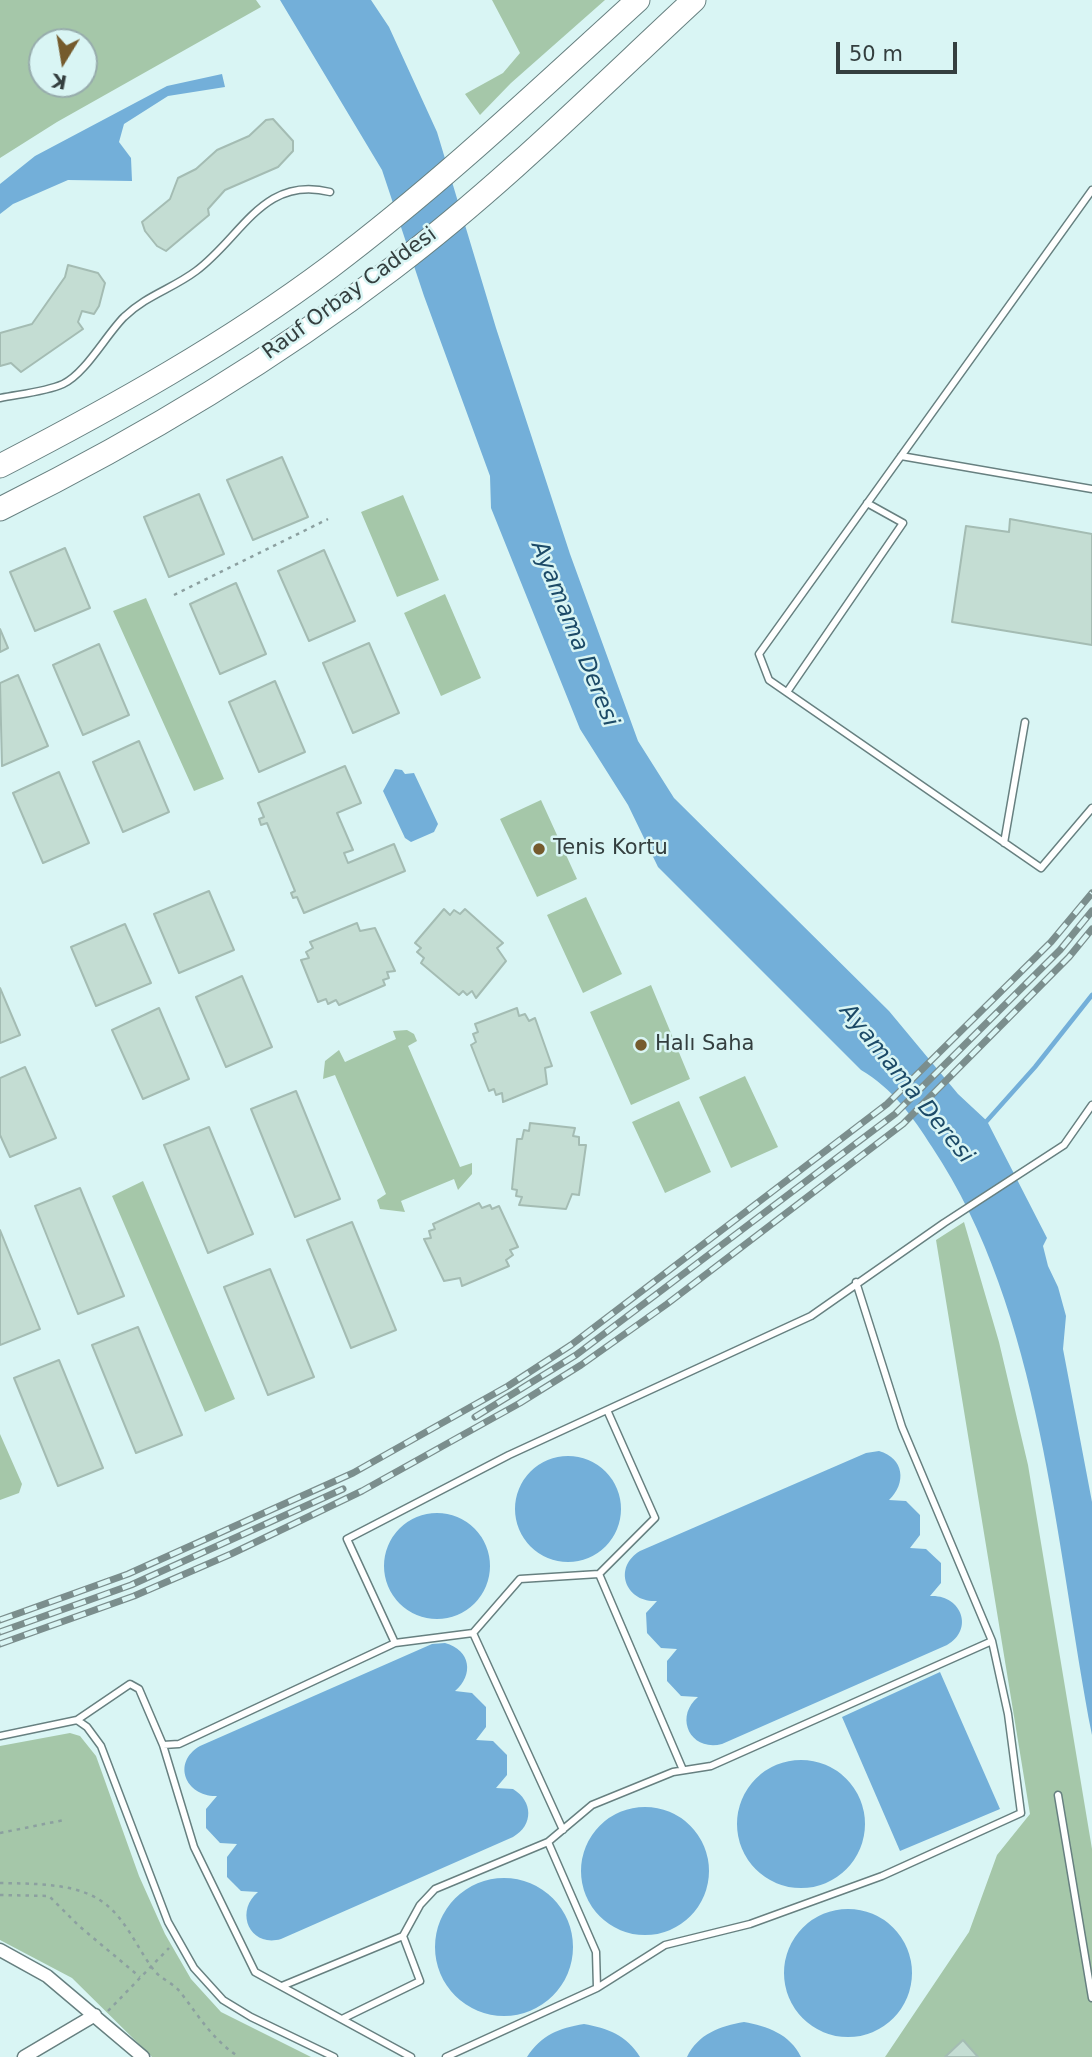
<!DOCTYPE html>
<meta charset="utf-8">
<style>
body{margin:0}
#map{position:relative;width:1092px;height:2057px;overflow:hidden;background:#d9f5f4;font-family:"DejaVu Sans",sans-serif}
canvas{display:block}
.north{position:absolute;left:28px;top:28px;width:70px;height:70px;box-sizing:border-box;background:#d9f5f4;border:2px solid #97acac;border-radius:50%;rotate:191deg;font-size:19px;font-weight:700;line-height:28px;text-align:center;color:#343f3f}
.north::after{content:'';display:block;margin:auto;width:24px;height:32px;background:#755b2d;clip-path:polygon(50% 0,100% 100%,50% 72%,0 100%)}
.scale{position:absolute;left:836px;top:42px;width:121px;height:32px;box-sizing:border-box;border:4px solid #343f3f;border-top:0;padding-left:9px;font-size:21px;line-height:24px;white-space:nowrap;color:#343f3f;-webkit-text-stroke:5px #d9f5f4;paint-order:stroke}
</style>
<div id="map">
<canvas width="1092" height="2057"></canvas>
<div class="north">K</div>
<div class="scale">50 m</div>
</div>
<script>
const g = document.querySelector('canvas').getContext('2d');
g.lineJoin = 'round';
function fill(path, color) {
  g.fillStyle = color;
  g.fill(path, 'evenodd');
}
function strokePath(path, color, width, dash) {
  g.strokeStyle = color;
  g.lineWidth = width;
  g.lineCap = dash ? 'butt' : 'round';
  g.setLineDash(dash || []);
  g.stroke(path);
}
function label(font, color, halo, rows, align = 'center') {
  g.font = font + ' "DejaVu Sans",sans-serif';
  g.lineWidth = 5;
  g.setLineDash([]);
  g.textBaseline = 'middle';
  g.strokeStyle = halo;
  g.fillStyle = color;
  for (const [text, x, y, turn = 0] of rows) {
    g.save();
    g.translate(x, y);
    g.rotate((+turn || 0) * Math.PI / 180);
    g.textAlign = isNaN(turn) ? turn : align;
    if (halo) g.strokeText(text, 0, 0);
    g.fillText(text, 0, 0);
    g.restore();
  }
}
fill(new Path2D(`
 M0,0H256L261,7L57,122L0,158ZM42,42H84V84H42Z
 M492,0H605L511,83L480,115L465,94L503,73L520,53Z
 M403,495L439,580L397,597L361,512Z
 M445,594L481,678L441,696L404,613Z
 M146,598L224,779L194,791L113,611Z
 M541,800L577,879L537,897L500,819Z
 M586,897L622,974L583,993L547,915Z
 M651,985L690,1079L631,1105L590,1012Z
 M407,1030L414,1034L417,1041L408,1046L460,1167L472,1163V1174L458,1190L454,1179L401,1201L405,1212L380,1209L377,1200L386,1194L335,1075L323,1079L325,1061L339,1050L345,1062L396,1039L393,1031Z
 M745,1076L778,1147L731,1168L699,1097Z
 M679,1101L711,1172L665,1193L632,1122Z
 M143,1181L235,1399L205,1412L112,1196Z
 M964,1222L999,1342L1028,1465L1092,1849V2057H885L969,1932L997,1855L1030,1814L936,1240Z
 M0,1434L22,1484L19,1493L0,1500Z
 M70,1733L80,1736L96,1756L139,1876L165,1934L191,1979L221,2012L311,2057H152L72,1978L0,1940V1746Z`), '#a5c7a9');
fill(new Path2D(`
 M280,0H371L389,27L437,132L496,328L570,554L638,741L674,798L889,1011L958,1094L987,1121L1047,1238L1043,1246L1048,1266L1058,1287L1066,1316L1063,1349L1092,1502V1735C1055,1543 1042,1312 932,1147C913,1117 892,1088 861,1070L658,867L628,805L580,729L491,508L490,476L424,296L382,170Z
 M222,74L225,87L168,96L124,124L119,142L131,158L132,181L68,180L13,204L0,214V184L35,156L167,86Z
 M395,769L402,770L405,774L414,773L438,824L434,832L411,842L405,838L383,791Z
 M879,1451C904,1458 907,1483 889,1500L906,1501L920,1515V1535L910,1548L926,1549L941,1563V1583L930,1596C961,1594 975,1629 947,1645L722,1744C690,1752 674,1717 698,1697L681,1696L667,1681V1661L677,1649L661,1648L647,1633L646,1613L657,1601C626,1603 612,1568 640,1551L866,1453Z
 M515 1509a53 53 0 1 1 106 0a53 53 0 1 1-106 0Z
 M384 1566a53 53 0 1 1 106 0a53 53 0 1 1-106 0Z
 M445,1643C471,1650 474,1675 455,1691L472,1693L486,1707V1727L476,1740L493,1741L507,1755V1775L496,1788L513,1789C533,1801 534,1825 513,1837L281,1939C250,1948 234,1912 258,1892L241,1891L227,1877V1857L237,1844L220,1843L206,1828V1809L217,1796C186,1797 171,1763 200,1746L432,1644Z
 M940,1672L1000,1809L900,1851L842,1717Z
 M737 1824a64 64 0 1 1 128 0a64 64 0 1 1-128 0Z
 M581 1871a64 64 0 1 1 128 0a64 64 0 1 1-128 0Z
 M435 1947a69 69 0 1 1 138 0a69 69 0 1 1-138 0Z
 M784 1973a64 64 0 1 1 128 0a64 64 0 1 1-128 0Z
 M744,2022C767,2026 790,2034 801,2057H687C698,2034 720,2026 744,2022Z
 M584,2024C607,2028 627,2035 640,2057H527C541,2035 559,2028 584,2024Z`), '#73afd9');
strokePath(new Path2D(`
 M985,1123L1035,1067L1092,995`), '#73afd9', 4.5);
const building = new Path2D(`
 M273,119L293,141V151L278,167L225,190L208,209L209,215L197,225L166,251L157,246L145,231L142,222L170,199L178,178L196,169L217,150L249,136L266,120Z
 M68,265L98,273L105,283L99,306L94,314L82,311L78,322L83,329L21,372L11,363L0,366V333L32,324L65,277Z
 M282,457L308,517L253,540L227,480Z
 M199,494L224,554L169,577L144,517Z
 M1010,519L1092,534V645L952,622L966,526L1009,532Z
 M65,548L90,608L35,631L10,572Z
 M324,550L355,621L309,641L278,571Z
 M236,583L266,654L220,674L190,604Z
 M0,629L8,648L0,652Z
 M369,643L399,713L353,733L323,663Z
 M99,644L129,715L83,735L53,665Z
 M18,675L48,746L2,766L0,683Z
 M275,681L305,752L259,772L229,702Z
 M139,741L169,812L123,832L93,762Z
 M345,766L361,803L337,813L353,850L344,853L348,863L394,844L405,871L304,913L297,897L293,898L291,893L295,891L267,823L261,825L259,819L264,817L258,803Z
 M59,772L89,843L43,863L13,793Z
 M209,891L234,950L179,973L154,914Z
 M444,909L450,915L454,910L460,914L465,909L503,943L497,948L506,961L476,998L472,991L467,995L463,991L459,995L421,963L424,958L417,952L421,948L415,943Z
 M357,923L360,931L375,928L395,971L387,972L389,978L383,980L385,985L339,1005L336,1000L328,1004L326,999L318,1002L301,960L309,958L306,952L313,948L310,942Z
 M125,924L151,983L96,1006L71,947Z
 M242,976L272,1047L226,1067L196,997Z
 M0,988L20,1035L0,1043Z
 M159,1008L189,1079L143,1099L112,1030Z
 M517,1008L519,1016L525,1014L529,1021L535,1018L552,1066L545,1068L547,1084L503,1102L502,1093L496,1095L494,1089L489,1091L471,1045L476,1042L473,1034L478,1032L475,1024Z
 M25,1067L56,1138L10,1157L0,1135V1078Z
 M296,1091L340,1199L295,1217L251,1109Z
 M530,1123L575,1128L573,1136L579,1137V1145H586L579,1195L572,1194L566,1209L519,1205L522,1197L516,1196L517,1190L512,1189L517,1139H522L524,1130L529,1131Z
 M209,1127L253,1234L208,1253L164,1145Z
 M80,1188L124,1296L78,1314L35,1206Z
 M479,1203L482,1208L490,1205L492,1209L499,1206L518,1247L510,1250L513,1255L506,1260L509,1266L462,1286L460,1278L444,1281L424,1239L431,1238L429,1231L435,1229L433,1224Z
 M352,1222L396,1330L351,1348L307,1240Z
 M0,1230L40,1329L0,1345Z
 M270,1269L314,1377L268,1395L224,1287Z
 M138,1327L182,1435L136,1453L92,1345Z
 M59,1360L103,1468L58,1486L14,1378Z
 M963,2040L978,2057H945Z`);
fill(building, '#c4ddd3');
strokePath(building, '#a4bcb3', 2);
const lane = new Path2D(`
 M1092,190L759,654L769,680L1041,868L1092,808
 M0,398C20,394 45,392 63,384C85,374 106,335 124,317C147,295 172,289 196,271C242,237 263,175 330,192
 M901,456L1092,489
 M787,692L903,523L867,503
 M1004,843L1025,722
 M599,1574L655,1518L607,1410
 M395,1643L473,1633
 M77,1720L130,1684L139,1689L163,1745L194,1847L255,1972L411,2057
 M0,1736L77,1720L87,1727L101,1746L168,1922L194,1968L223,2000L251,2017L334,2057
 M163,1745L179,1744L395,1643L347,1539L509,1455L811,1316L944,1223L1064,1145L1092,1105
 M1058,1795L1092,1998
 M563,1830L473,1633L520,1579L599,1574L683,1770
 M282,1986L403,1936L420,1905L435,1889L548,1842
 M597,1988L665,1945L750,1924L882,1876L1021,1813L1008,1714L992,1641L902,1427L856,1282
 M342,2019L420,1981L403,1936
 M446,2057L597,1988L596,1952L548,1842L592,1805L673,1772L711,1766L992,1641`);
const street = new Path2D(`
 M0,1950L47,1976L143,2057
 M24,2057L95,2015`);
const highway = new Path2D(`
 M0,466C114,407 227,344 330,267C439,185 538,91 638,0
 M0,509C137,441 271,361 393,268C500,187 596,91 694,0`);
strokePath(lane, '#678080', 9);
strokePath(street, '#678080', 15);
strokePath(highway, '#678080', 25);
strokePath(new Path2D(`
 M174,595L328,519
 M0,1833L64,1820
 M0,1883C34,1884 82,1882 109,1907C128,1924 138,1949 153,1969C160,1979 174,1983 181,1993C200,2018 213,2040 239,2057
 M0,1895L49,1896L79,1926L140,1977
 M108,2011L169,1948`), '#8ca0a0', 2.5, [3.5, 5]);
strokePath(lane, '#fff', 6);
strokePath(street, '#fff', 12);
strokePath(highway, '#fff', 23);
const rail = new Path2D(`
 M475,1417L576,1355L895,1114L1060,950L1092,911
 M0,1620L128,1574L353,1473L508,1386L571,1345L887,1104L1051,942L1092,893
 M0,1632L131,1585L343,1489
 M0,1644L134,1596L231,1554L362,1491L520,1403L581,1365L667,1304L903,1124L1069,957L1092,929`);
strokePath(rail, '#7b8e8d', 7);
strokePath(rail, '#d9f5f4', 4.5, [13]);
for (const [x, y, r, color] of [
 [539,849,7,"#755b2d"],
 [641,1045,7,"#755b2d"]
]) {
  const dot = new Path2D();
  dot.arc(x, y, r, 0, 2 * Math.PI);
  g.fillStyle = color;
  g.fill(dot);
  strokePath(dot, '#d9f5f4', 2.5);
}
label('21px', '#343f3f', '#d9f5f4', [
 ["Rauf Orbay Caddesi",350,294,-36]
]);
label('21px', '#343f3f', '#d9f5f4', [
 ["Tenis Kortu",553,849],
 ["Halı Saha",655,1045]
], 'left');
label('italic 23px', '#1c4a67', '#d9f5f4', [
 ["Ayamama Deresi",574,634,68],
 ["Ayamama Deresi",906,1084,51]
]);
</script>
